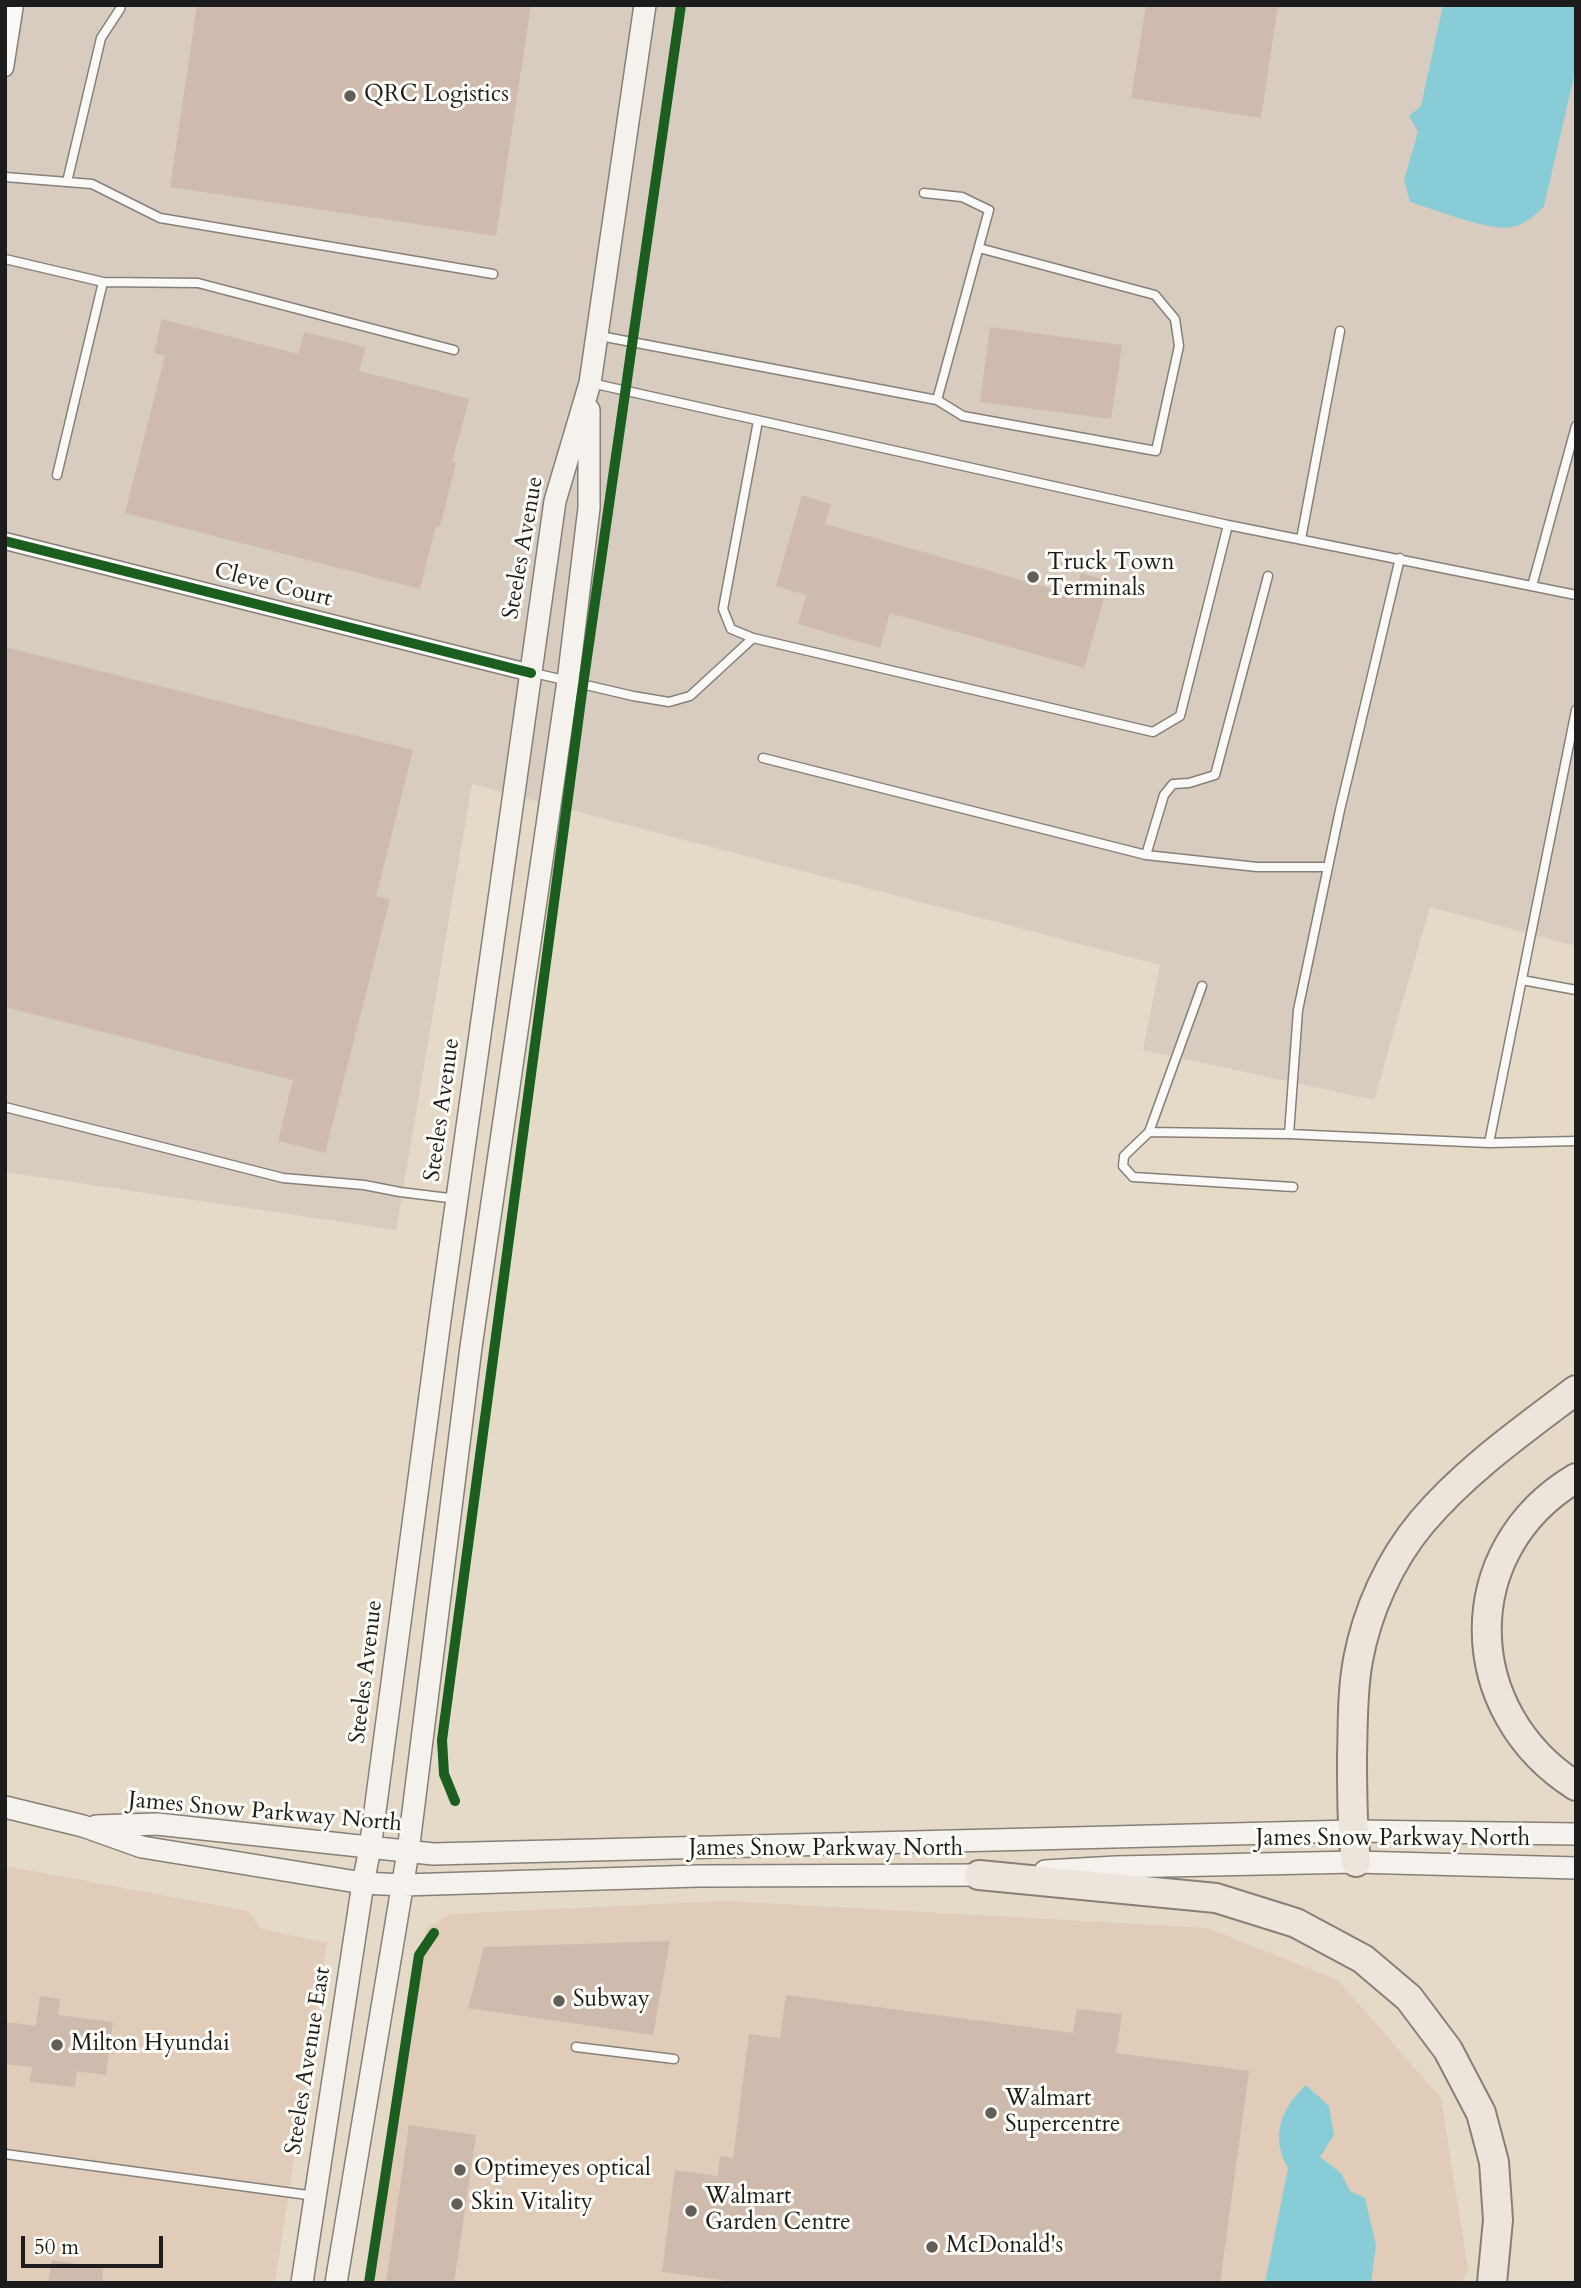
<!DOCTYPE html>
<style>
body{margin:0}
#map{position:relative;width:1581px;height:2288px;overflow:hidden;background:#e5d9c8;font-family:Cardo,serif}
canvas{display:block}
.frame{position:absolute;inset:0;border:7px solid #1c1c1c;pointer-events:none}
.scale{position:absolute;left:21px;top:2236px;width:142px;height:32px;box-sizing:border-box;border:4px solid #1c1c1c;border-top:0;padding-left:9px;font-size:21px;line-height:24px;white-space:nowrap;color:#1c1c1c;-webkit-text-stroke:5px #fdfcf7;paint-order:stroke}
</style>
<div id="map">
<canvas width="1581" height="2288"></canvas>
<div class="frame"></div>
<div class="scale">50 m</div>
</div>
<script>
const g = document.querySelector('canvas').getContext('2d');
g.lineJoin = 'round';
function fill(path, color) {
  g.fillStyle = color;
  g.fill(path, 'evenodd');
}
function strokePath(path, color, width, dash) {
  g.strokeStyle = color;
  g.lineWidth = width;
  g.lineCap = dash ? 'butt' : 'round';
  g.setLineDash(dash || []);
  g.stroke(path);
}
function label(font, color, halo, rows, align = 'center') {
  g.font = font + ' Cardo,serif';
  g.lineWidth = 6;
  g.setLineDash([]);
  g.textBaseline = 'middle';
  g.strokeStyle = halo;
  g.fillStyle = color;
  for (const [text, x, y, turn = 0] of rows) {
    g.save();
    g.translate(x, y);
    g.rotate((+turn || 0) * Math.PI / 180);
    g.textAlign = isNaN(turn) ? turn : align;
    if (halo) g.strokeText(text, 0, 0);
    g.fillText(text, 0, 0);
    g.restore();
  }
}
fill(new Path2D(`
 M5,1866L248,1911L261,1929L327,1943L275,2283H5Z
 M726,1901L1207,1928L1338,1980L1441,2098L1468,2269L1462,2283H364L426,1929L450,1914Z`), '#e0ccb8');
fill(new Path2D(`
 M5,5H1576V946L1430,907L1374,1100L1143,1050L1160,965L472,784L396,1230L5,1172Z`), '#d8ccc0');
fill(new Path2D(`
 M1443,5H1576V68L1544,206C1536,215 1524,225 1512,227C1490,232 1434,209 1410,202L1404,180L1418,132L1409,116L1421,106Z
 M1306,2085L1329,2106L1334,2135L1320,2157L1341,2173L1350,2191L1365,2198L1376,2245L1371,2283H1265L1288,2168C1270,2137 1281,2108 1306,2085Z`), '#88ccd7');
fill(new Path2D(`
 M197,5H531L496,236L170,187Z
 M1146,5H1278L1261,118L1131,98Z
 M162,319L298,354L304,332L366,347L359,371L469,399L452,462L456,463L440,527L436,526L420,589L125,513L165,356L154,353Z
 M990,327L1122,345L1111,419L980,402Z
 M802,495L831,504L825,524L1074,595L1081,573L1109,581L1084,668L890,613L880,648L798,624L806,595L776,586Z
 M5,647L413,750L376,896L390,899L325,1153L278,1141L293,1080L5,1007Z
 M670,1941L653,2035L468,2008L484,1947Z
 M786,1995L1073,2033L1077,2009L1122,2014L1116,2053L1249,2071L1220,2283H744L662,2272L675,2170L718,2176L720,2156L733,2158L749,2034L780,2038Z
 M40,1996L60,1999L58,2015L113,2022L106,2075L77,2071L75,2087L30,2082L32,2067L5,2064V2022L36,2026Z
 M409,2125L476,2135L454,2283H386Z
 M52,2260L103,2268L102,2283H48Z`), '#cfbbae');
const service = new Path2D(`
 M5,177L92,184L160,218L493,274
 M67,182L101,38L120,9L121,5
 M5,259L103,282L57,475
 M103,282L198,283L454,350
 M600,336L937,400L989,210L962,197L924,193
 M591,383L1228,525L1180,716L1153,732L753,638L731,629L723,609L758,421
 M937,400L963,416L1156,451L1179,346L1175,319L1155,295L979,248
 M1228,525L1576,595
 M1301,539L1340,331
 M1532,586L1576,426
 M534,673L633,696L669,702L690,696L753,638
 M763,758L1146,855L1257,867H1328
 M1146,855L1164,795L1173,784L1189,783L1215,775L1268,576
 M1522,980L1576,990
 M1202,986L1149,1132L1289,1134L1298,1010L1340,810L1400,558
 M5,1107L283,1178L364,1185L400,1192L457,1199
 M1149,1132L1124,1156L1123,1166L1133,1177L1293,1187
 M1289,1134L1489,1143L1576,1141
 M1489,1143L1576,710
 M576,2047L674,2059
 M5,2154L315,2196`);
const minor = new Path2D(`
 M5,68L15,5
 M5,541L531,673`);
const secondary = new Path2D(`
 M5,1807L83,1826L142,1847L363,1883L403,1885L698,1876L992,1875
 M96,1826L157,1824L433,1854L1352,1831L1576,1834
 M1045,1871L1116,1867L1356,1862L1576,1868
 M302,2283L363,1883L370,1849L442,1305L555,501L590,383L645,5
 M336,2283L408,1852L471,1347L568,681L589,508V410`);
const motorway = new Path2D(`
 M1576,1478C1455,1550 1459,1712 1576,1786
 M1356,1862C1352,1827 1352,1792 1352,1756C1353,1724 1352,1692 1358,1660C1367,1611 1390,1560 1422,1522C1466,1470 1522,1431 1576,1390
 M979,1875L1216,1898L1296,1923L1363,1959L1409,1998L1448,2050L1481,2113L1494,2162L1498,2220L1492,2283`);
strokePath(service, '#868078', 11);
strokePath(minor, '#868078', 19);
strokePath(secondary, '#868078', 24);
strokePath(motorway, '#868078', 32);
strokePath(service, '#fbf9f7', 8);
strokePath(minor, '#fbf9f7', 16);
strokePath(secondary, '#f5f1ec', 21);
strokePath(motorway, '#ede4db', 28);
strokePath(new Path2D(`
 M5,541L531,673
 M455,1801L444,1774L442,1740L583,685L681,5
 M369,2283L419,1955L434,1933`), '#1b5e20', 10);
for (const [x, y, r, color] of [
 [350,96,7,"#625e58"],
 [1033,577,7,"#625e58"],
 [559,2001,7,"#625e58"],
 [57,2045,7,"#625e58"],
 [991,2113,7,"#625e58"],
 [460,2170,7,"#625e58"],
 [457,2204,7,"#625e58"],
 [691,2211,7,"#625e58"],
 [932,2247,7,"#625e58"]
]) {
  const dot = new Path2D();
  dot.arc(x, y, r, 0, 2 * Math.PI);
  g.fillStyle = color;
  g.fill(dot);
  strokePath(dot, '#fdfcf7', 2.5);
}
label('23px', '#1c1c1c', '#fdfcf7', [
 ["QRC Logistics",364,96],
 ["Truck Town",1047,564],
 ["Terminals",1047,590],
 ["Subway",573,2001],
 ["Milton Hyundai",71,2045],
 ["Walmart",1005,2100],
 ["Supercentre",1005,2126],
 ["Optimeyes optical",474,2170],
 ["Walmart",705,2198],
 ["Garden Centre",705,2224],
 ["Skin Vitality",471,2204],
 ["McDonald's",946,2247]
], 'left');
label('23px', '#1c1c1c', '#fdfcf7', [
 ["Steeles Avenue",524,548,-80],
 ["Cleve Court",273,586,14],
 ["Steeles Avenue",443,1110,-82],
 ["Steeles Avenue",367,1672,-83],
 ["James Snow Parkway North",265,1813,5],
 ["James Snow Parkway North",1393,1840],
 ["James Snow Parkway North",826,1850],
 ["Steeles Avenue East",309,2061,-81]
]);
</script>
